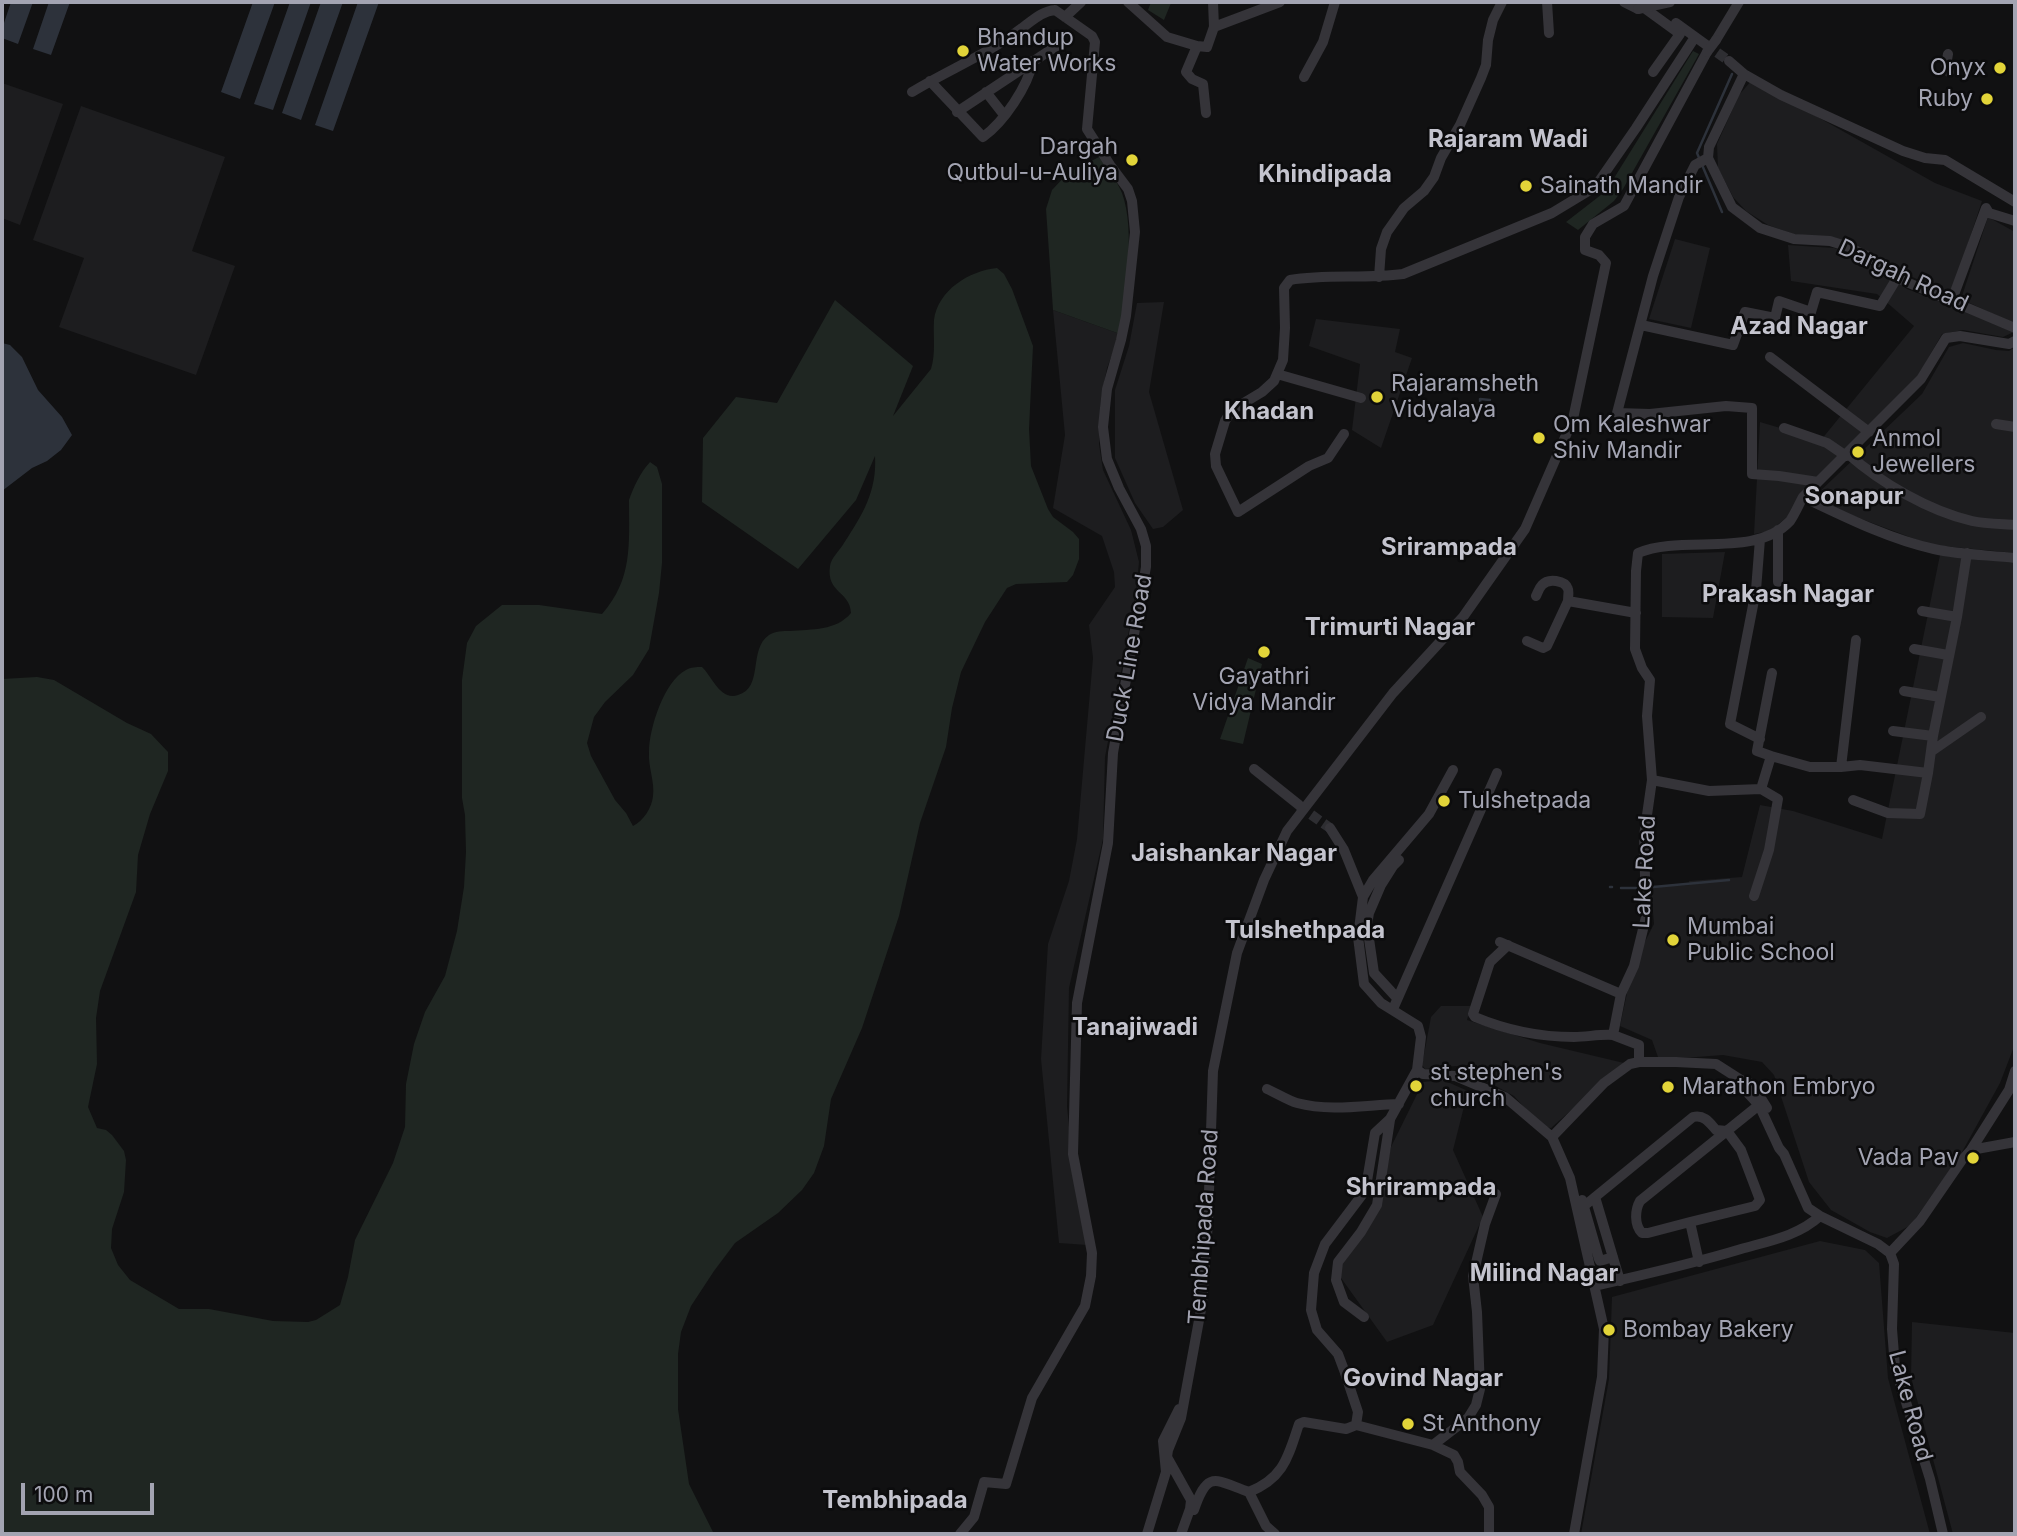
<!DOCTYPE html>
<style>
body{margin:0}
#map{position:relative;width:2017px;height:1536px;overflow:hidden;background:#111112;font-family:Inter,sans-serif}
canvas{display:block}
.frame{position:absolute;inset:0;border:4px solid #a3a4b2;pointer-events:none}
.scale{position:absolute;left:21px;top:1483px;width:133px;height:32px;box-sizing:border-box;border:4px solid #a3a4b2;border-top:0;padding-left:9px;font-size:21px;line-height:24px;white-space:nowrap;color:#a3a4b2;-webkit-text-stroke:5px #0c0c0d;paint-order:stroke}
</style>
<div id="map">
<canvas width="2017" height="1536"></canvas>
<div class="frame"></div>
<div class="scale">100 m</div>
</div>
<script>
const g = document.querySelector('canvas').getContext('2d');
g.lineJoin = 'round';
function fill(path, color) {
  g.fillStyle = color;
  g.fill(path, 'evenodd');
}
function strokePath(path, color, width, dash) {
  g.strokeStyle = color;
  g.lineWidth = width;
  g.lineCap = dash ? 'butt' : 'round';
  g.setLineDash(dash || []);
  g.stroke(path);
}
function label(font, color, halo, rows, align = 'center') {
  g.font = font + ' Inter,sans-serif';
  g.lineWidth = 5;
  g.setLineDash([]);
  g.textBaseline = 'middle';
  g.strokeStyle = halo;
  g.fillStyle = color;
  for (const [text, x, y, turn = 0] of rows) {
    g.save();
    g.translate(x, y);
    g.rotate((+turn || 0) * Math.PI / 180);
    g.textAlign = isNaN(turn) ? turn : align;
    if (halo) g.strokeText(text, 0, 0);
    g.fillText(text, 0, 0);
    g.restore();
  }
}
fill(new Path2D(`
 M1752,80L1935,183L1982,201L1951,295L1906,274L1857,245L1829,238L1793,234L1768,225L1746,211L1733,197L1718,168L1717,144L1739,95Z
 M2,83L63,104L20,225L2,218Z
 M81,106L225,157L192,251L235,266L196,375L59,327L84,258L33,240Z
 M1988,217L2015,232V324L1961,299Z
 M1675,239L1710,248L1691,328L1649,319Z
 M1788,245L1834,248L1857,255L1907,289L1973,314L2014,332L2003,337L1963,330L1942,334L1916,379L1787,517L1770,531L1754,534L1760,422L1821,440L1914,326L1877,294L1791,281Z
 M1164,302L1149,392L1183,510L1163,527L1153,529L1135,503L1115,458V390L1129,346L1137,303Z
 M1053,310L1120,334L1107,368L1101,398L1099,444L1103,470L1131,530L1139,562L1136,593L1105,757L1103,839L1069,988L1067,1107L1075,1186L1087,1245L1059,1243L1041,1059L1048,944L1069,881L1077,839L1093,658L1089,625L1115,587L1114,572L1102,536L1053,508L1065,435Z
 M1316,319L1400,329L1395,352L1412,358L1381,448L1352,430L1360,364L1309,346Z
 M1963,343L1996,350L2009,351L2015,347V553L1931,545L1848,514L1814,497L1922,394L1949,347Z
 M1725,552L1713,618L1662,617V554Z
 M1940,555L2015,562V1044L2000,1083L1961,1154L1911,1225L1887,1238L1870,1232L1831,1210L1809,1182L1774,1075L1762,1062L1723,1055L1697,1057H1658L1652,1040L1620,1026L1633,965L1654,924L1651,889L1660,886L1690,885L1689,881L1742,877L1760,805L1793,811L1882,839Z
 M1441,1006H1471L1467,1020L1540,1043L1624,1063L1551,1128L1542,1127L1514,1096L1468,1071L1456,1066L1425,1069L1422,1065L1431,1017Z
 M1443,1080L1468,1091L1453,1150L1483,1217L1433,1325L1387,1342L1336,1271L1376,1214L1391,1147L1423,1082Z
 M1820,1241L1865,1250L1879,1263L1888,1378L1930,1534H1581L1609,1379L1612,1297Z
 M1912,1322L2015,1333V1534H1953L1911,1377Z`), '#1d1d1f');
fill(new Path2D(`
 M1151,2H1200L1199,4L1171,3L1164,20L1148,10Z
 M1693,51L1699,54L1623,189L1614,201L1578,230L1566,222L1606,191Z
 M1099,157C1106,168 1117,180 1122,193C1136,232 1125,293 1120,334L1053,310L1046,209L1052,190L1068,173Z
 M997,268L1004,274L1012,289L1033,346L1029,429L1031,466L1048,509L1053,517L1073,532L1079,539V559L1073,575L1067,582L1016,584L1007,588L985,622L961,672L952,708L946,747L920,823L899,916L862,1028L831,1099L824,1146L814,1173L802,1190L778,1213L735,1243L714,1271L691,1306L681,1332L678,1354V1409L689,1484L714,1534H2V679L37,677L54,680L127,723L151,734L168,752V771L150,814L138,855L136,892L100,991L96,1018L97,1064L88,1107L97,1128L106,1130L112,1135L124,1151L126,1160L124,1192L112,1229L111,1248L118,1265L130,1280L179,1309H209L273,1321L308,1322L316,1320L340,1305L348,1277L355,1240L393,1163L405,1127L406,1084L414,1044L425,1012L445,976L457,931L464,887L466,852L465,815L462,798V680L467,643L476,626L502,605H539L602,614C633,579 629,544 629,500C634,486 640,473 650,462L657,467L662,484V563L659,593L649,649L633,675L605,702L594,717L587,743L591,756L615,800L626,813L633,826C643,821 652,808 653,796C655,782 648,767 649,752C649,729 664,681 686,670C691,667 696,667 702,667C712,676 720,701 738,695C764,688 748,649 769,635C775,631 783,631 790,631C812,629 836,631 851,613C850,591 826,593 830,566C831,558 840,550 844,543C863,514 877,491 875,456L856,500L798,569L702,502L703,438L736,397L777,403L835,300L913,366L893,416L931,369C936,353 933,337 934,320C938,290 969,271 997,268Z
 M1248,658L1262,664L1243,744L1220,739Z`), '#1f2622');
fill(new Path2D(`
 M11,2H33L18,44L2,38V29Z
 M49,2H70L51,55L33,49Z
 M253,2H275L240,99L221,92Z
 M290,2H311L273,110L254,104Z
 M321,2H343L301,120L282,113Z
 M358,2H379L333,131L315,125Z
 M2,343L10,345L22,357L38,390L62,417L72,435L61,450L47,461L32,468L2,491Z`), '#2d323b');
strokePath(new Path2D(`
 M1722,212L1697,153L1732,74
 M1476,413H1481L1480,399L1490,400
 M1610,887H1612
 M1653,887L1729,880
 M1621,888H1639`), '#2d323b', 2.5);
strokePath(new Path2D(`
 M1705,44L1729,61
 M1299,806L1330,828`), '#2e2e32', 10, [10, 5]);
strokePath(new Path2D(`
 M1128,2L1167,37L1197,46L1207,47L1214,27L1213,2
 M1547,2L1549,33
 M1624,2L1638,9
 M1636,2L1680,34L1653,72
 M1065,17L1081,2
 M1676,23L1705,44
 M1214,27L1280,2
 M1716,40L1739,2
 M1197,46L1186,72L1192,79L1203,84L1206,113
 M1948,54L1946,65L1949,72
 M1729,61L1744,74L1781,95L1903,151L1925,158L1945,160L2015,202
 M1744,74L1709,147L1708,158L1732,207L1760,228L1794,239L1830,241L1849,247L1875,260L1897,278L2015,328
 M1304,77L1323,42L1335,2
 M930,81L983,137C1004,122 1028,86 1033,61
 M912,92C948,70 988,54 1022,28C1032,21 1042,11 1055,10
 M986,92L1004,115
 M957,112L1061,43
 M1708,158L1695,165L1679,197L1653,276L1617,413L1650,414L1726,406L1752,408V474L1779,476L1818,482
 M1379,277L1381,249L1387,232L1404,208L1424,191L1434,177L1441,158L1460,125L1481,78L1486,65L1488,40L1493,20L1502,2
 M1952,300L1986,208L1989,213L2015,221
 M1641,325L1733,345L1745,312L1775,318L1779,301L1811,312L1817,292L1880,306L1897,278
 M1770,357L1869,432
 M1277,374L1361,398
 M1996,424L2015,427
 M1784,428L1827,443L1846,456
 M1344,434L1328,458L1309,466L1238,512L1216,466L1215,454L1225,421L1232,410L1262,392L1274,381L1283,360L1285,328L1284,288L1290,280C1327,274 1365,279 1403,274L1552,213L1595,187L1636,128L1695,37
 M1848,454C1881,483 1929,511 1972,521C1985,524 2001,524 2015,525
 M1803,497C1845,517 1889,539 1934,549C1960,555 1989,555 2015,558
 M1778,530V582
 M1536,596C1538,592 1539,588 1542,585C1548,578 1565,580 1568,589C1569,591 1568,598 1568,601
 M1922,611L1957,617
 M1527,641L1543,648L1547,646L1568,601L1636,613
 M1914,649L1948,655
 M1904,691L1940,697
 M1893,731L1933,736
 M1760,739L1730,724L1756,590L1760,539
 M1932,751L1981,717
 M1771,756L1757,751L1772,673
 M1841,767L1856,640
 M1254,769L1299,805
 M1652,780L1709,791L1761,789L1771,756L1810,767H1841L1860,765L1928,773L1933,736L1957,617L1967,553
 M1853,800L1888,813L1920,814L1928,773
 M1330,828L1344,850L1363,897L1358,937L1364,984L1381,1003L1418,1026L1421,1037L1417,1070L1390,1119L1375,1133L1366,1187L1362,1195L1325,1244L1314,1273L1311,1310L1317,1330L1338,1354L1344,1370L1358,1412L1356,1425
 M1754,896L1769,850L1778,799L1761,789
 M1363,897L1373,880L1429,814L1453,770
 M1500,942L1621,994
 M1508,945L1490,962L1473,1014L1475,1017C1506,1030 1541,1037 1574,1037C1587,1037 1600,1034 1613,1035
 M1397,998L1374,973L1367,925L1369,913L1381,885L1393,866L1399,860
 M1393,1009L1497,773
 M1639,1062V1045L1613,1035L1621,994L1634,966L1646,917L1644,836L1652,780L1647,716L1650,680L1642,668L1635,649L1636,571L1638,553C1682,534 1755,559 1790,521C1795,514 1799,504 1803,497L1921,379L1946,338L1960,336L2009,344L2015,341
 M1417,1070L1423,1074L1455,1076L1505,1097L1552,1137L1570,1178L1604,1329L1602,1377L1574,1534
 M1741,1080L1752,1084L1767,1108
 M1267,1089C1276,1093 1289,1101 1297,1103C1331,1112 1365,1105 1399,1104
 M1552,1137L1604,1083L1630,1064L1639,1062H1676L1716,1064L1741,1080L1746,1091L1759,1105L1779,1148L1784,1154L1808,1208L1820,1216L1878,1244L1890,1253L1894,1264L1892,1329L1895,1367L1930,1479L1943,1534
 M1971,1150L2015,1142
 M1595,1197L1620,1281
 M1582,1200L1599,1259L1600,1261L1613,1257
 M1578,1211L1693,1117C1704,1114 1710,1123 1716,1130L1727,1131L1741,1150L1760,1200L1755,1206L1690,1222L1699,1262
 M1690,1222L1648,1233H1642C1634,1225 1635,1210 1640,1201L1759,1105
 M1890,1253L1920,1221L1962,1160L1971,1150L2009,1090L2015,1071
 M1594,1286C1643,1275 1692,1264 1741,1249C1769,1241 1798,1236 1820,1216
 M1364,1317L1344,1302L1336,1280L1338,1262L1361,1232L1377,1205L1390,1120
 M1356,1425L1433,1445L1468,1418L1476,1405L1480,1389L1477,1312L1473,1276L1485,1224L1496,1194
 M1433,1445L1454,1455L1458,1462L1460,1472L1482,1495L1489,1507V1534
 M1249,1492C1284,1478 1288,1457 1299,1424L1304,1422L1346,1429L1356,1425
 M1194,1510C1208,1469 1215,1480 1249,1492L1266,1526L1275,1534
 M960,1534L974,1517L984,1482L1006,1484L1032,1398L1085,1306L1091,1276L1092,1253L1073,1154L1077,1003L1108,843L1113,753L1146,567V546L1141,529L1119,488L1107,459L1103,427L1107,389L1121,340L1126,316L1135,232L1132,201L1128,189L1110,165L1087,129L1095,42L1092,36L1055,10
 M1147,1534L1166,1472L1163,1441L1179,1409
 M1181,1534L1190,1509L1191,1500L1167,1457L1168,1450L1181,1418L1202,1304L1208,1222L1213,1071L1237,953L1264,880L1287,831L1393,693L1463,617L1525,529L1573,419L1606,263L1599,255L1585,250V237L1593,224L1624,206L1707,52`), '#353439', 10);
strokePath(new Path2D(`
 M1638,9L1670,2
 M1707,52L1716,40`), '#353439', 10);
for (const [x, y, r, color] of [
 [963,51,7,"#e2d439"],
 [2000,68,7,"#e2d439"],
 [1987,99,7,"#e2d439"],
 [1132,160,7,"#e2d439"],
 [1526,186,7,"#e2d439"],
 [1377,397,7,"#e2d439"],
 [1539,438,7,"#e2d439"],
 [1858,452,7,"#e2d439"],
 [1264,652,7,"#e2d439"],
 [1444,801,7,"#e2d439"],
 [1673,940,7,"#e2d439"],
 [1416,1086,7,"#e2d439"],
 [1668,1087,7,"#e2d439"],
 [1973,1158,7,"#e2d439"],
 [1609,1330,7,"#e2d439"],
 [1408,1424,7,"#e2d439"]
]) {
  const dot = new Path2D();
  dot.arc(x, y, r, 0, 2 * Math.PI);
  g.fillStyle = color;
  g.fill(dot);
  strokePath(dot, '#0c0c0d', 2.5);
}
label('23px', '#a3a4b2', '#0c0c0d', [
 ["Bhandup",977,38],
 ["Water Works",977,64],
 ["Onyx",1986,68,"right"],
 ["Ruby",1973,99,"right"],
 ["Dargah",1118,147,"right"],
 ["Qutbul-u-Auliya",1118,173,"right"],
 ["Sainath Mandir",1540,186],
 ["Rajaramsheth",1391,384],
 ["Vidyalaya",1391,410],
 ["Om Kaleshwar",1553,425],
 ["Shiv Mandir",1553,451],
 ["Anmol",1872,439],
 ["Jewellers",1872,465],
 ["Gayathri",1264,677,"center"],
 ["Vidya Mandir",1264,703,"center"],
 ["Tulshetpada",1458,801],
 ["Mumbai",1687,927],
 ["Public School",1687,953],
 ["st stephen's",1430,1073],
 ["church",1430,1099],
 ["Marathon Embryo",1682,1087],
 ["Vada Pav",1959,1158,"right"],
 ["Bombay Bakery",1623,1330],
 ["St Anthony",1422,1424]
], 'left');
label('23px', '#a3a4b2', '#0c0c0d', [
 ["Dargah Road",1903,276,25],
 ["Duck Line Road",1130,658,-80],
 ["Lake Road",1645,872,-87],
 ["Tembhipada Road",1204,1227,-86],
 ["Lake Road",1910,1406,75]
]);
label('bold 24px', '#c4c4ce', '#0c0c0d', [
 ["Rajaram Wadi",1508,140],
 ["Khindipada",1325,175],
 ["Azad Nagar",1799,327],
 ["Khadan",1269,412],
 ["Sonapur",1854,497],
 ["Srirampada",1449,548],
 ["Prakash Nagar",1788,595],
 ["Trimurti Nagar",1390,628],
 ["Jaishankar Nagar",1234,854],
 ["Tulshethpada",1305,931],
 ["Tanajiwadi",1135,1028],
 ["Shrirampada",1421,1188],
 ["Milind Nagar",1544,1274],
 ["Govind Nagar",1423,1379],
 ["Tembhipada",895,1501]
]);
</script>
